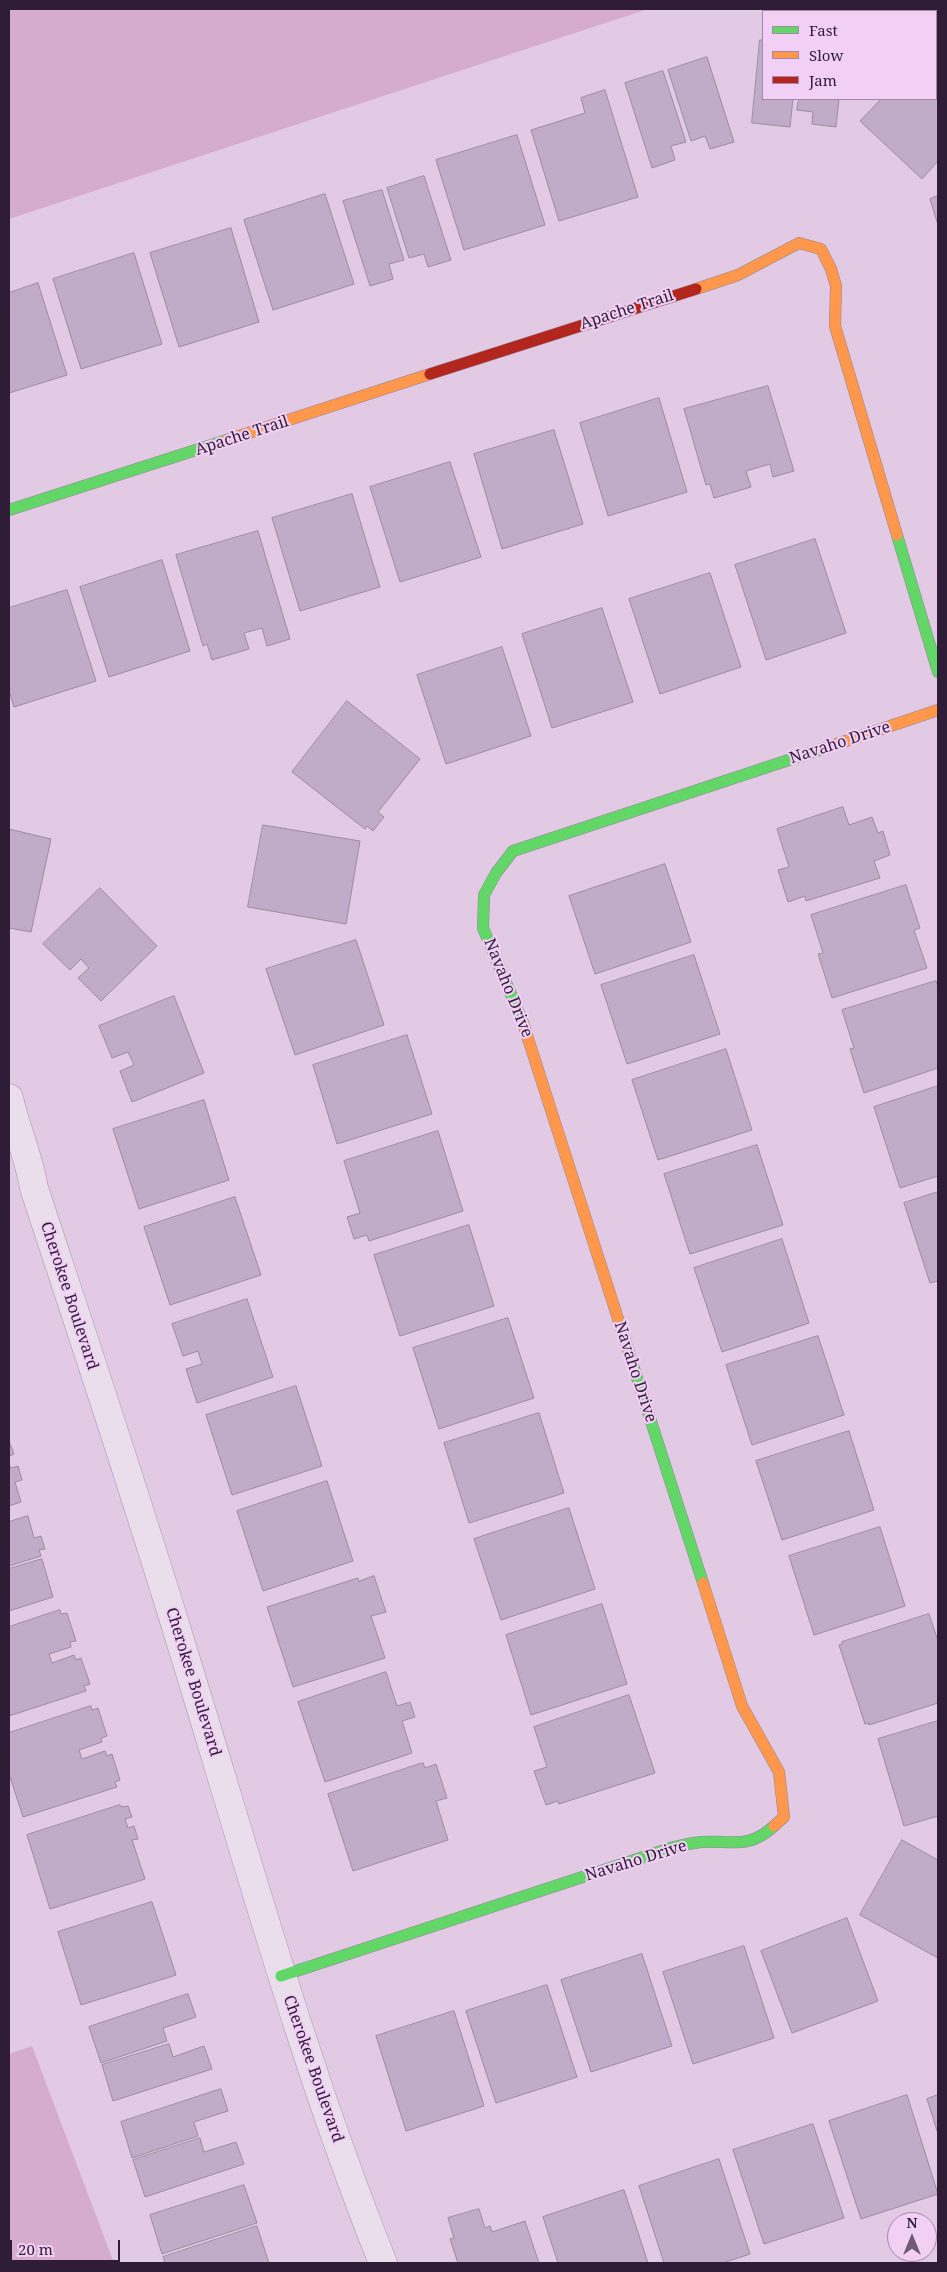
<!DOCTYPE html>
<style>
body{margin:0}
#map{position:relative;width:947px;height:2272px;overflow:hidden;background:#e2cae4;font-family:"Noto Serif",serif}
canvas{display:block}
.frame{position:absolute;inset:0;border:10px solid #2f1d37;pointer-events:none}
.legend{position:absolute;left:762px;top:10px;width:175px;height:90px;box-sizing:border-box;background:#f2d0f6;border:1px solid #a488aa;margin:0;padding:6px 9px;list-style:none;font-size:15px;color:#2f1d37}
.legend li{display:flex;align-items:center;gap:10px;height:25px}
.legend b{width:25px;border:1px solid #a488aa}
.north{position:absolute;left:887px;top:2212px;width:50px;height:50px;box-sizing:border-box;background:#f2d0f6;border:1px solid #a488aa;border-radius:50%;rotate:0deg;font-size:14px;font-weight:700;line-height:20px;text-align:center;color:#2f1d37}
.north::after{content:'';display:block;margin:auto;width:18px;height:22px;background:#6e5a74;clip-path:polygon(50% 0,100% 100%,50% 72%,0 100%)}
.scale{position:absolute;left:10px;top:2240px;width:110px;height:22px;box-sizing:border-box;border:2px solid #2f1d37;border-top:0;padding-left:6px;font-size:15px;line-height:18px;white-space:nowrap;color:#2f1d37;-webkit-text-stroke:4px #f2d0f6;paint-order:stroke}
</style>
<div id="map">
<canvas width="947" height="2272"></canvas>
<div class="frame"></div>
<ul class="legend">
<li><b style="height:6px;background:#63d668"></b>Fast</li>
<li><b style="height:6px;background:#ff974d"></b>Slow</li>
<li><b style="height:6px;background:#b3261e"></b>Jam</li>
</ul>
<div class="north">N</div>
<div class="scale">20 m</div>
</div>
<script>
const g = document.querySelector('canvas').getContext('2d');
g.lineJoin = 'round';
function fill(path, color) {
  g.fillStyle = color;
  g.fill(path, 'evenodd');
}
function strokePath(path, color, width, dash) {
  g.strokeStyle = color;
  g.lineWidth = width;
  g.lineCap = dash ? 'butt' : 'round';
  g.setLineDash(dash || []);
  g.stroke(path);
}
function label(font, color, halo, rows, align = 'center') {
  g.font = font + ' "Noto Serif",serif';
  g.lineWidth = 4;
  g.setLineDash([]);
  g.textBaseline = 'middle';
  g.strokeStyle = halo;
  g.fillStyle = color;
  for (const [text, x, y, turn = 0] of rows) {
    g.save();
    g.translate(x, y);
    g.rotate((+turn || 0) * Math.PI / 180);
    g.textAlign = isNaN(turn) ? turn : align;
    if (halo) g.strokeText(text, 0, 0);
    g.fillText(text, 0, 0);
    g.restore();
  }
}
fill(new Path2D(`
 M9,9H648L9,219Z
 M32,2046L114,2263H9V2054Z`), '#d6accd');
const building = new Path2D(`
 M760,40H763V99H793L790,127L752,123Z
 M936,46L938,48V161L922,179L860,121L881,99H936Z
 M707,57L734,142L710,149L705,136L691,141L668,70Z
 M663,71L686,142L671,146L675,160L652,168L625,83Z
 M605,90L638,197L559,221L531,130L585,113L581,98Z
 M799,99H839L836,127L812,124L813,112L797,110Z
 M517,135L545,225L464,250L436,160Z
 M424,176L451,260L428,267L424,254L409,258L387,188Z
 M382,190L404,260L389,264L393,279L370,286L343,201Z
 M325,194L354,284L273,310L244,220Z
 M938,196V225L930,199Z
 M231,228L259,322L179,347L150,253Z
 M134,253L162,344L81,369L53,279Z
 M38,283L67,375L9,393V293Z
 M768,386L794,471L773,477L770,464L746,471L751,487L714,498L710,484L706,485L684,409Z
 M659,398L687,492L608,516L580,423Z
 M554,430L583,524L502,549L474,454Z
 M450,462L481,557L400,582L370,487Z
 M352,494L380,587L300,611L272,518Z
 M258,531L290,639L267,646L262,628L244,633L249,649L212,660L207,644L203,646L176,555Z
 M815,539L846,633L766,660L735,565Z
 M162,560L190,651L109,677L80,587Z
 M710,573L741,667L660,694L629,599Z
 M67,590L96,681L14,707L9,691V608Z
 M602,608L633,702L552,728L522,634Z
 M502,647L531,736L446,764L417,675Z
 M347,701L420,759L378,812L384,817L373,831L367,826L365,829L292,772Z
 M843,807L849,825L872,817L878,833L883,831L890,855L874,861L880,878L806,901L805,896L788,902L778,870L789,867L777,829Z
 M263,825L360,841L346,924L248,907Z
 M9,829L51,839L31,932L9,928Z
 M665,864L691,942L595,974L569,896Z
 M906,885L920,928L914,930L927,968L832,998L818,954L823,953L811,915Z
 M100,888L157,946L101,1001L78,978L89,968L81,959L70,970L43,944Z
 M356,940L384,1025L295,1055L266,969Z
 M694,955L720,1034L627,1064L601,985Z
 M936,981L938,987V1068L864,1093L850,1049L854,1048L842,1010Z
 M174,996L204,1073L132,1102L120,1071L134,1065L128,1052L112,1058L99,1026Z
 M407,1035L432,1114L337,1144L313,1065Z
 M726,1049L752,1130L658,1160L632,1080Z
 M938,1086V1176L900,1188L874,1107Z
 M204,1100L229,1180L139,1209L113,1129Z
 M438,1131L463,1211L369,1241L367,1235L354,1239L347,1217L360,1213L344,1161Z
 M757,1145L783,1225L690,1254L664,1174Z
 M938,1192V1281L930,1283L904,1203Z
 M235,1197L261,1275L170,1305L144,1227Z
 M469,1225L494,1306L400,1336L374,1255Z
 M782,1239L809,1323L722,1352L694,1268Z
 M247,1299L273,1377L197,1403L186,1369L202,1364L198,1351L183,1356L172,1324Z
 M508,1318L534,1398L439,1429L413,1348Z
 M818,1336L844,1415L752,1445L726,1365Z
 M296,1386L322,1466L232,1495L206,1415Z
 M539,1413L564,1493L469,1523L444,1443Z
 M849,1431L874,1510L782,1540L756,1461Z
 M9,1441L14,1454L9,1456Z
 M9,1464L11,1468L18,1466L22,1480L15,1482L21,1502L9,1506Z
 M327,1481L353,1561L263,1591L237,1511Z
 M569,1508L595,1589L501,1620L474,1539Z
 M28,1516L34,1538L41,1536L45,1549L39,1550L41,1556L9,1566V1522Z
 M880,1527L905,1606L814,1635L789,1556Z
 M42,1559L53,1597L9,1611V1569Z
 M374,1576L386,1612L371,1616L385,1658L293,1687L267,1607L358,1578L359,1581Z
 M602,1604L627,1684L531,1715L506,1635Z
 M60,1610L61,1614L67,1613L76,1641L70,1642L71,1647L49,1654L52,1663L74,1655L76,1660L81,1658L90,1684L84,1686L86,1691L9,1716V1627Z
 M929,1614L938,1641V1703L869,1725V1723L865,1724L839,1645L842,1644V1642Z
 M386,1672L397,1706L410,1702L415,1717L402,1721L412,1753L325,1782L298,1702Z
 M629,1695L655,1773L559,1804L558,1801L546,1805L534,1771L547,1767L534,1727Z
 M91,1706L92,1710L98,1708L107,1736L101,1738L102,1742L79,1750L82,1759L105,1751L107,1756L112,1754L120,1780L115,1782L117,1787L23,1817L9,1774V1733Z
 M938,1721V1816L904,1826L878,1739Z
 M423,1763L425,1768L436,1764L447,1798L436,1801L448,1840L353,1871L328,1794Z
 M120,1805L121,1807L128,1806L132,1817L125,1819L128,1828L134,1826L138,1839L132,1840L145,1879L50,1909L27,1835Z
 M902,1840L938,1860V1958L860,1915Z
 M152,1902L176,1975L81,2005L58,1932Z
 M847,1918L878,2001L792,2033L761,1951Z
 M744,1946L774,2038L693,2064L663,1972Z
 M642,1954L672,2046L591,2072L561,1980Z
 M547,1985L577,2077L496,2103L466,2011Z
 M188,1994L196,2017L163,2028L167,2041L101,2063L89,2027Z
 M454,2011L484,2106L406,2131L376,2036Z
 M169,2044L173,2057L204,2046L212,2069L113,2101L102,2065Z
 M221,2089L228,2111L194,2122L198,2136L132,2158L121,2122Z
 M907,2095L938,2194L861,2219L829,2121Z
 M938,2095V2134L927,2099Z
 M813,2124L844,2218L764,2244L733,2150Z
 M200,2138L204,2152L236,2142L244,2164L145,2197L133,2160Z
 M719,2159L750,2254L723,2263H664L639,2186Z
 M244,2185L257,2223L162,2254L150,2215Z
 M624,2190L648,2263H558L543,2217Z
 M479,2209L485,2228L490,2226L492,2232L525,2221L539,2263H458L450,2239L454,2238L448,2218Z
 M257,2226L269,2263H165L163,2257Z`);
fill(building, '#c0abc8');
strokePath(building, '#9d8aa4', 1);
const street = new Path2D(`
 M9,1098C16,1129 29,1157 34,1188C83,1337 133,1486 179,1637C244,1846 301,2059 383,2263`);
const fast = new Path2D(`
 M9,510L227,440
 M897,535L938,672
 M523,1023L483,928L484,895L496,873L513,851L822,749
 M630,1356L703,1583
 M281,1976L674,1847C683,1845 692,1843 701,1842C732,1840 748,1850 774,1826`);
const slow = new Path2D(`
 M696,289L738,275L799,243L821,249L831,269L836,286L835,326L897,535
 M227,440L430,374
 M822,749L938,710
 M523,1023L630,1356
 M703,1583L742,1706L779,1772L784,1817L774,1826`);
const jam = new Path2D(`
 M430,374L696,289`);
strokePath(street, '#a694a9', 29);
strokePath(fast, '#958499', 12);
strokePath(slow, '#958499', 12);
strokePath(jam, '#958499', 12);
strokePath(street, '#eaddec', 28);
strokePath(fast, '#63d668', 11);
strokePath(slow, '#ff974d', 11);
strokePath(jam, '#b3261e', 11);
label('16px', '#2f1d37', '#f2d0f6', [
 ["Apache Trail",627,310,-18],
 ["Apache Trail",242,436,-18],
 ["Navaho Drive",840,743,-18],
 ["Navaho Drive",508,988,68],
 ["Cherokee Boulevard",69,1296,72],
 ["Navaho Drive",635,1372,72],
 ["Cherokee Boulevard",193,1682,73],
 ["Navaho Drive",636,1861,-17],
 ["Cherokee Boulevard",313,2069,71]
]);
</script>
